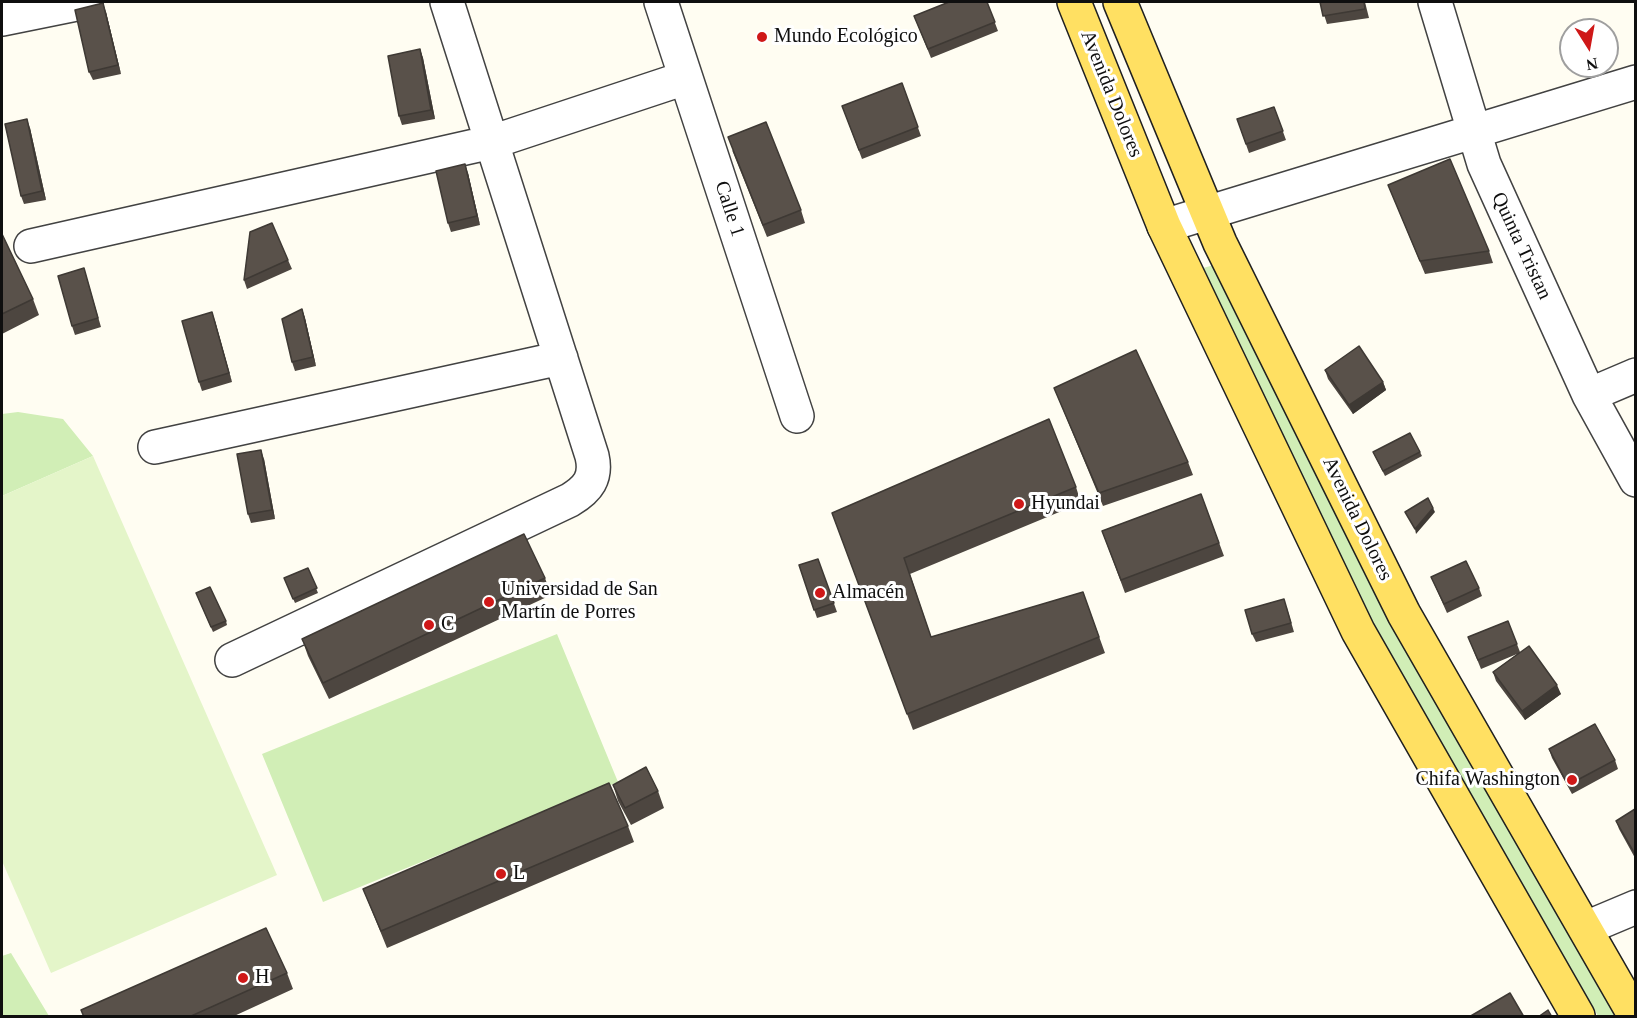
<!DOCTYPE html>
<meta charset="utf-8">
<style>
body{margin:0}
#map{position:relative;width:1637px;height:1018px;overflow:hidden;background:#fffdf2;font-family:"Times New Roman",serif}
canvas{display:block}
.frame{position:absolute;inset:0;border:3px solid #0f0f0f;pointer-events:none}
.north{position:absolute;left:1559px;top:18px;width:60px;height:60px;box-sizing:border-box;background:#fff;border:2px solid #9f9f9f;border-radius:50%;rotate:169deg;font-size:16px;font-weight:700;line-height:24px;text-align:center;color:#0f0f0f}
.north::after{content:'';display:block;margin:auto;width:21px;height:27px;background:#cf1818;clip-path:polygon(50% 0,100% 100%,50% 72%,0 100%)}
</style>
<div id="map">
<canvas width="1637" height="1018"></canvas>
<div class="frame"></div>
<div class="north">N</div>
</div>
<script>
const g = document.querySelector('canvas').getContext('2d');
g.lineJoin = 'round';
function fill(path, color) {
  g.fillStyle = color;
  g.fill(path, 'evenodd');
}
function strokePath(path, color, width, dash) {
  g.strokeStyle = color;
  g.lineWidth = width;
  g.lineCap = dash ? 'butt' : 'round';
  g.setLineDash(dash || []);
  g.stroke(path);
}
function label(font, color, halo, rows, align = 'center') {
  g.font = font + ' "Times New Roman",serif';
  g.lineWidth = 6;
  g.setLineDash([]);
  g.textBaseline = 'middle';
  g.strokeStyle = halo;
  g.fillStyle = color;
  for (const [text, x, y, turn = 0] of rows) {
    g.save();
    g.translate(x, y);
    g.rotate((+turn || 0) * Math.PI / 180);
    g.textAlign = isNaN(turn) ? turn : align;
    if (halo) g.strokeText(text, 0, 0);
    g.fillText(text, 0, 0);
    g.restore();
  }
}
fill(new Path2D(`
 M1214,265L1617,1016H1598L1374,625L1192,271Z
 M18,412L63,419L93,456L2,496V414Z
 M557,634L618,782L323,902L262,754Z
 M11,953L49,1016H2V956Z`), '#d1eeb6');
fill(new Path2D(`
 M93,456L277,875L51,973L2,861V496Z`), '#e4f5c9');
const minor = new Path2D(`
 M661,2L797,416
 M1435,2L1484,164L1589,395L1636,480
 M2,19L86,2
 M1164,226L1636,82
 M31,246L492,142L685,78
 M1589,395L1636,375
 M155,447L561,358
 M232,660L570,500C588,489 597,478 592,456L447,2
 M1586,928L1636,907`);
const major = new Path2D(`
 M1074,2L1164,226L1358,631L1578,1016
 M1120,2L1220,243L1404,614L1635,1016`);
strokePath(minor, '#424242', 36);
strokePath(major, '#202020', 36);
strokePath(minor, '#fff', 33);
strokePath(major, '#ffe062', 33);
fill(new Path2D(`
 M987,2L998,31L931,58L914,16Z
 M1320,2H1365L1369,18L1327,24Z
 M106,12L121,74L93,80L89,72Z
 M420,49L423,58L435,119L402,125L399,116Z
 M902,83L921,136L862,159L842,106Z
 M1274,107L1286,140L1249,153L1237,119Z
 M30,128L46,200L24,204L21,196Z
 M732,150L801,210L805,223L767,237Z
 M468,173L480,225L451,232L448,223Z
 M1388,185L1489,251L1493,263L1425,274Z
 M2,234L33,299L39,315L2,334Z
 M288,260L292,269L247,289L244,280Z
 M84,268L101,327L75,335L72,326Z
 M302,309L305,318L316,366L295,371L292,362Z
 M215,321L232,382L202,391L199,382Z
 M1325,370L1383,382L1386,390L1353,414L1328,379Z
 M1054,388L1188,462L1193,475L1103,506Z
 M1373,452H1420L1422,456L1385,476Z
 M264,459L275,519L251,523L248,514Z
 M1076,487L1081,503L910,574L931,637L1083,592L1105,653L913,730L832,513Z
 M1201,494L1224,556L1125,593L1102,531Z
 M818,559L837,612L817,618L799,565Z
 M308,568L318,593L295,603L284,578Z
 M1431,577L1479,588L1482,596L1447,613Z
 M545,578L551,595L329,699L308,656L302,639Z
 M198,598L226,621L227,625L213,632Z
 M1287,608L1294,632L1256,642L1252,634Z
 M1508,621L1520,652L1561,694L1525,720L1496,681L1493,672L1517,654L1481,669L1468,637Z
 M1549,749L1615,760L1618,769L1572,794L1552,758Z
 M613,785L658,791L664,808L631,825L618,801Z
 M1635,809V858L1619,829L1616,821Z
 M628,826L634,842L387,948L363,889Z
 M287,973L293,989L232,1017H84L81,1010Z`), '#4d4640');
fill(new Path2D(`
 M103,3L106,12L121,74L118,65Z
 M420,49L423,58L435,119L431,110Z
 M27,119L30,128L46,200L42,191Z
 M465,164L468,173L480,225L477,216Z
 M302,309L305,318L316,366L313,357Z
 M212,312L215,321L232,382L229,373Z
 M1383,382L1386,390L1353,414L1349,405Z
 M261,450L264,459L275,519L272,510Z
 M1433,508L1435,512L1416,534L1415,529Z
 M1557,685L1561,694L1525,720L1522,711Z`), '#3e3934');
const building = new Path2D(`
 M949,2H987L995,22L928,49L914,16Z
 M1320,2H1364L1365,9L1323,16Z
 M103,3L118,65L89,72L75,10Z
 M420,49L431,110L399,116L388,56Z
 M902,83L918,127L859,150L842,106Z
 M1274,107L1283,131L1246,144L1237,119Z
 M27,119L42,191L21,196L5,124Z
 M766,122L801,210L763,225L728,137Z
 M1450,159L1489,251L1420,261L1388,185Z
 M465,164L477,216L448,223L436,171Z
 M272,223L288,260L244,280L250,232Z
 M2,234L33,299L2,314Z
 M84,268L98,318L72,326L58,276Z
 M302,309L313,357L292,362L282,319Z
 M212,312L229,373L199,382L182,321Z
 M1359,346L1383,382L1349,405L1325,370Z
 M1136,350L1188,462L1099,493L1054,388Z
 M1049,419L1076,487L904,558L931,637L1083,592L1099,637L907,714L832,513Z
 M1410,433L1420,452L1383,471L1373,452Z
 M261,450L272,510L248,514L237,454Z
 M1201,494L1219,543L1121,580L1102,531Z
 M1428,498L1433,508L1415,529L1405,512Z
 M524,534L545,578L323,683L302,639Z
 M818,559L834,603L814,610L799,565Z
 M1466,561L1479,588L1444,604L1431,577Z
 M308,568L317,588L293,599L284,578Z
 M210,587L226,621L211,627L196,593Z
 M1284,599L1291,623L1252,634L1245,610Z
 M1508,621L1517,644L1478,660L1468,637Z
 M1529,646L1557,685L1522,711L1493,672Z
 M1595,724L1615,760L1568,785L1549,749Z
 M646,767L658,791L625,808L613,785Z
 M609,783L628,826L381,931L363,889Z
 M1635,809V854L1616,821Z
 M266,928L287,973L189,1017H84L81,1010Z
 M1510,993L1524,1017H1469Z
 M1548,1010L1552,1017H1538Z`);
fill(building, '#59514a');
strokePath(building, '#3e3934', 1.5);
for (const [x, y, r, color] of [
 [762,37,6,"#cf1818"],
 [1019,504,6,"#cf1818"],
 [820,593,6,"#cf1818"],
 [489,602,6,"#cf1818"],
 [429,625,6,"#cf1818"],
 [1572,780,6,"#cf1818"],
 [501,874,6,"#cf1818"],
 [243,978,6,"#cf1818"]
]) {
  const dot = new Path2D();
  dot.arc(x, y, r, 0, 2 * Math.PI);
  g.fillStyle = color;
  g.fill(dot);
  strokePath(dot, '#fff', 2);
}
label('20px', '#0f0f0f', '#fff', [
 ["Mundo Ecológico",774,37],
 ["Hyundai",1031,504],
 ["Universidad de San",501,590],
 ["Martín de Porres",501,613],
 ["Almacén",832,593],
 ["C",441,625],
 ["Chifa Washington",1560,780,"right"],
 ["L",513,874],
 ["H",255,978]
], 'left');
label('20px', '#0f0f0f', '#fff', [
 ["Avenida Dolores",1111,94,68],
 ["Calle 1",729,209,72],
 ["Quinta Tristan",1521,246,65],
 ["Avenida Dolores",1357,519,64]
]);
</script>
